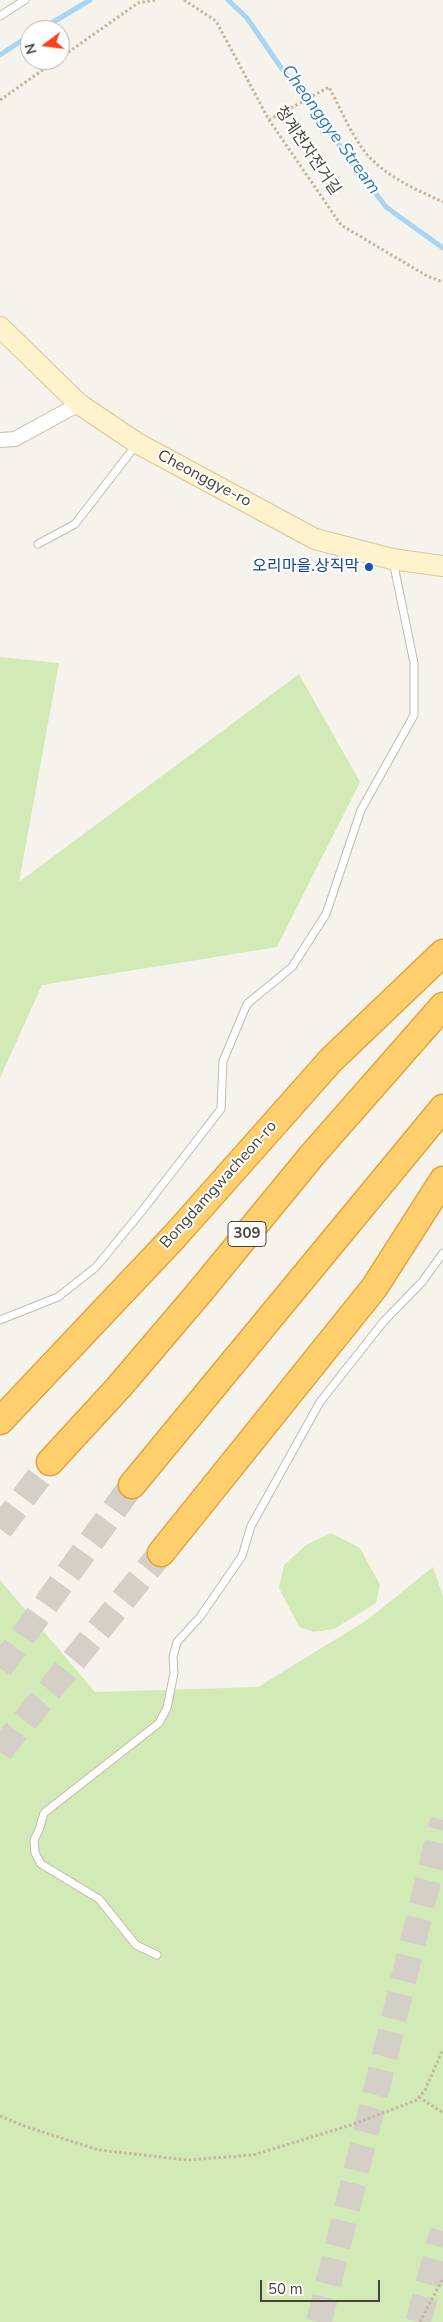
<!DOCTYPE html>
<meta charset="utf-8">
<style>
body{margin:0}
#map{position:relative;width:443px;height:2322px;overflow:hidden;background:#f6f3ec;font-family:"Nunito Sans",sans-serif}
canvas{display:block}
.north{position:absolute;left:20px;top:20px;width:50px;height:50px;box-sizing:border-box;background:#fff;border:1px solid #b7b4b0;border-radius:50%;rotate:255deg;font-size:14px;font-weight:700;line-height:20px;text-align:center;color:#4b4439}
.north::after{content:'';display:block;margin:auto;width:18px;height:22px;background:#fc3f1d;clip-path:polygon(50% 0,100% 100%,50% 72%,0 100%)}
.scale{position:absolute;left:260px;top:2280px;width:120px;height:22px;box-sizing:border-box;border:2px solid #4b4439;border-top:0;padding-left:6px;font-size:15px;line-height:18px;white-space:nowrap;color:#4b4439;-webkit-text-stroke:4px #fff;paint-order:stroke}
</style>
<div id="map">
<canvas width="443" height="2322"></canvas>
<div class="north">N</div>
<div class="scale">50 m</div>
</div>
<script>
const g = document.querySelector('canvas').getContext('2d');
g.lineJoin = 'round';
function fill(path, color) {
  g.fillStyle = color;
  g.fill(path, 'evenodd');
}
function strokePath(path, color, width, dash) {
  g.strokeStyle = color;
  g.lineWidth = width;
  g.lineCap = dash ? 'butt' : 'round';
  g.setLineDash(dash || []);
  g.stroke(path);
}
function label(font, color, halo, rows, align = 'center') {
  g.font = font + ' "Nunito Sans","Noto Sans KR",sans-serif';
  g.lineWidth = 4;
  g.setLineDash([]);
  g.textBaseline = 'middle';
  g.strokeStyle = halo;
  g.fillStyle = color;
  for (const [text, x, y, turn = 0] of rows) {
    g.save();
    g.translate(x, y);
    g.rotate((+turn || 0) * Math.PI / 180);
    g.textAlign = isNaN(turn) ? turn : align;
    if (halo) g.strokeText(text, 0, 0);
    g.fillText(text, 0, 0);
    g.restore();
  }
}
fill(new Path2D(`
 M0,657L59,663L19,882L299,674L360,782L277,947L42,985L0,1078Z
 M331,1533L360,1548L380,1585L376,1603L334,1629L314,1632L299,1627L279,1588L284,1565L306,1545Z
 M433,1567L443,1596V2322H0V1580L95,1692L258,1687L367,1620Z`), '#d2eab5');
strokePath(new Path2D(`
 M228,0L247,18L282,69L386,207L443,248
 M40,30L90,0
 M0,55L30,35`), '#a9d4f2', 5);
strokePath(new Path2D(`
 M0,1529L50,1462
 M0,1668L132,1485
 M0,1751L161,1553
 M319,2322L443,1820
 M418,2322L443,2231`), '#d4d0c8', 26, [26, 13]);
const lane = new Path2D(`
 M0,16L25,0
 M38,544L75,524L136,445
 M0,1320L58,1297L96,1267L142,1211L221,1109L223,1061L247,1004L292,967L326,914L361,810L414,715V663L393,561
 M157,1955L136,1945L99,1899L41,1864L35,1853L34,1840L39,1830L44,1813L159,1723L167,1708L174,1673L173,1657L177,1642L200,1617L242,1556L251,1526L320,1402L384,1321L422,1282L443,1253`);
const street = new Path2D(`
 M0,440L15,439L79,404`);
const secondary = new Path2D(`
 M0,327L79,404L137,443L211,483L315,539L392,559L443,566`);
const highway = new Path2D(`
 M0,1421L174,1237L331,1060L443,953
 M50,1462L119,1387L199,1293L313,1154L443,1006
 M132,1485L443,1108
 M161,1553L374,1288L443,1180`);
strokePath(lane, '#c2bbae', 9);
strokePath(street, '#c2bbae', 16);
strokePath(secondary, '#d6c79b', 22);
strokePath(highway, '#e0a43c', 29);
strokePath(new Path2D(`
 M184,0L216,21L269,120L341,225L427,276L443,282
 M60,58L138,3L155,0
 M0,100L57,60
 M269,120L329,87C339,106 348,127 360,145C379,174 413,188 443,202
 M419,2097L443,2113
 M0,2116L27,2127L99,2150L187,2160L253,2155L351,2125L417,2100L425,2090L443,2049
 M420,2322L443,2278`), '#c4b79f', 3, [2.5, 2.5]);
strokePath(lane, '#fff', 7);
strokePath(street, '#fff', 14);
strokePath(secondary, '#fff3cd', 20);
strokePath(highway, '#ffcf6e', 26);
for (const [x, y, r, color] of [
 [369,567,5,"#1a4fb4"]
]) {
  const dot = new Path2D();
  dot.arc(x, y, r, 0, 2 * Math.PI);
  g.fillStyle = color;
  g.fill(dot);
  strokePath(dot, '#fff', 2);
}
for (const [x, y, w] of [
 [247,1234,38]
]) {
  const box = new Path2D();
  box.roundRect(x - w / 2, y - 12.5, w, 25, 4);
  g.fillStyle = '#fff';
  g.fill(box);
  strokePath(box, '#4b4439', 1);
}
label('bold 15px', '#4b4439', null, [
 ["309",247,1234]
]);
label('16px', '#4b4439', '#fff', [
 ["청계천자전거길",307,151,56],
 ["Cheonggye-ro",204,479,28],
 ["Bongdamgwacheon-ro",219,1185,-48]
]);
label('16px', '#164399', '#fff', [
 ["오리마을.상직막",359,567]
], 'right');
label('italic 18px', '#2e7ab2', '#fff', [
 ["Cheonggye Stream",330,130,54]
]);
</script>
